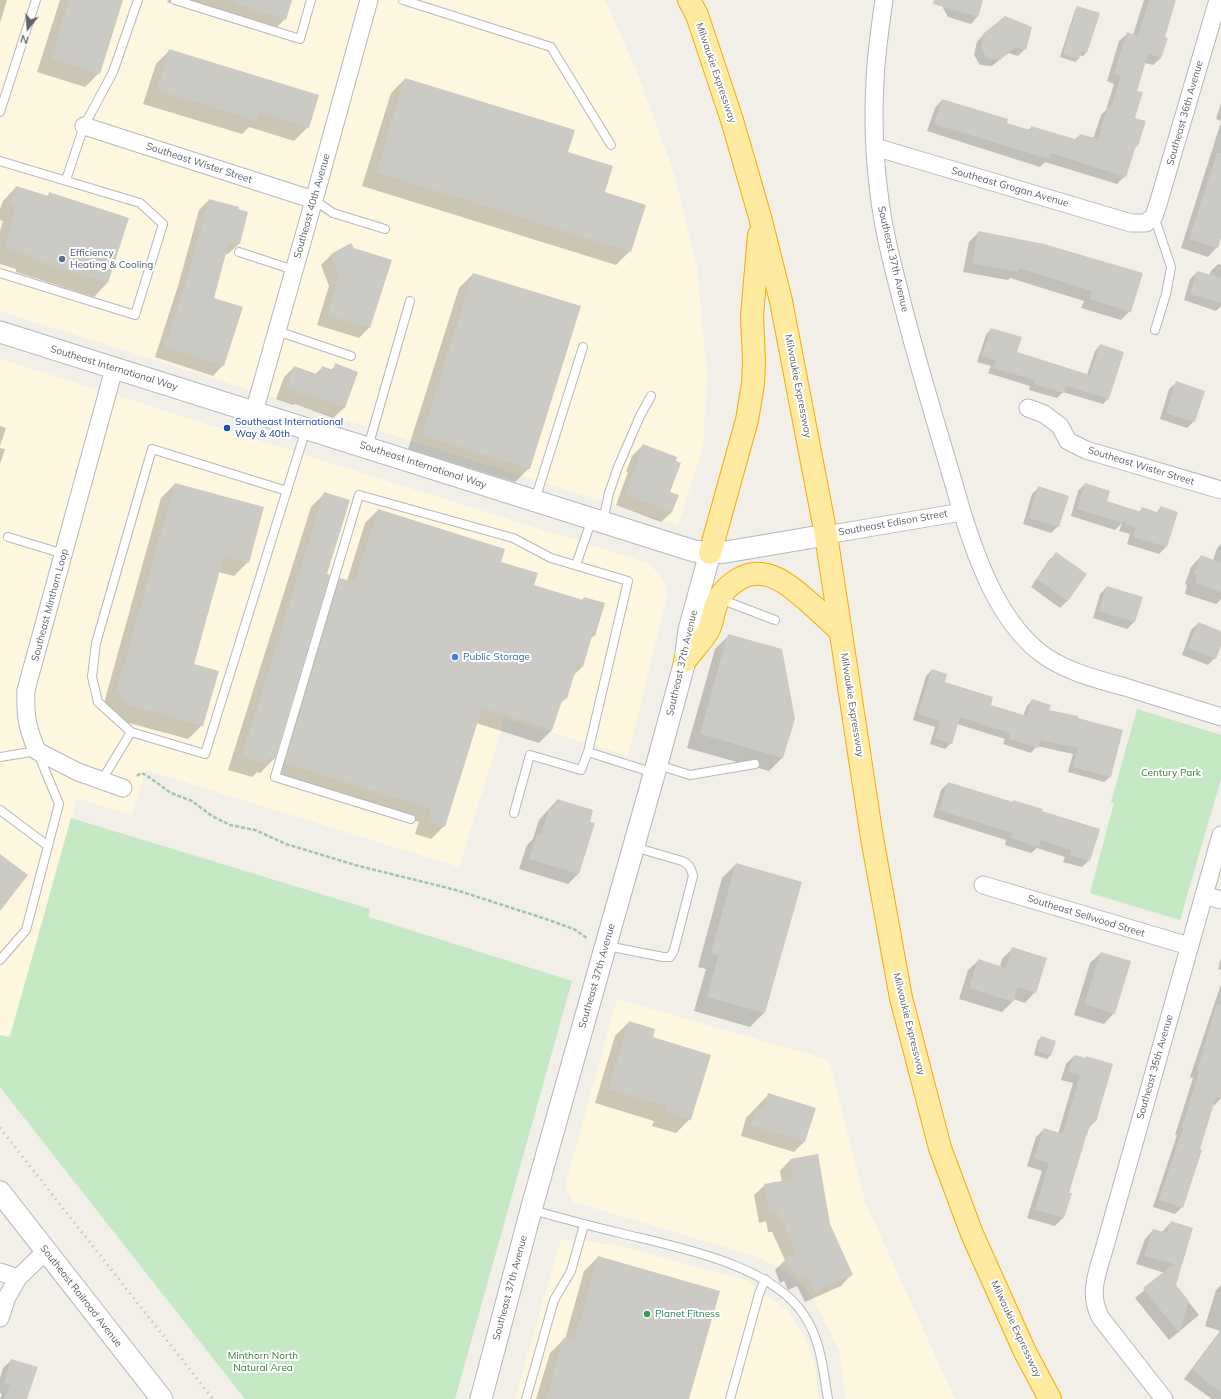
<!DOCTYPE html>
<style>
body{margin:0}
#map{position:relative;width:1221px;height:1399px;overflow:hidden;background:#f1efe8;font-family:Mulish,sans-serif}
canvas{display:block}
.north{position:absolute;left:8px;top:8px;width:40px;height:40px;-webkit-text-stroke:3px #fff;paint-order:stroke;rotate:197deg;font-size:11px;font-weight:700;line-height:16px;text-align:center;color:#5f6368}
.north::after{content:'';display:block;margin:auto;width:14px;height:18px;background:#5f6368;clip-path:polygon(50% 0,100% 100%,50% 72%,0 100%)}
</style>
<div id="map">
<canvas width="1221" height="1399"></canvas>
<div class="north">N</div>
</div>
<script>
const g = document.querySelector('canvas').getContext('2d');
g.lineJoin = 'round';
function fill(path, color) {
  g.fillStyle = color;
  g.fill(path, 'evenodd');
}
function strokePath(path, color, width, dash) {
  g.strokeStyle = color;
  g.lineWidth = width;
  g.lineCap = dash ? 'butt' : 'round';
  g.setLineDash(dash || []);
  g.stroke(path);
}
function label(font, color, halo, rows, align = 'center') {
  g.font = font + ' Mulish,sans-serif';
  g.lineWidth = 4;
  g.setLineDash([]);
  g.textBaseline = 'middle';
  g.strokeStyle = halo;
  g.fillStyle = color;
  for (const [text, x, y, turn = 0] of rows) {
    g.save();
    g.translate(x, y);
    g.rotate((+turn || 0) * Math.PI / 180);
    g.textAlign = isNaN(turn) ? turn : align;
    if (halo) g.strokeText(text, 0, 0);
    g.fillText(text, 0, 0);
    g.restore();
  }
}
fill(new Path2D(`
 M0,0H605L637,72L675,176L697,269L707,375L703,446L678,525L0,311Z
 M0,359L648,563L660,575L666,586L667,595L628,756L505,718L459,867L146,770L132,815L77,798L9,1037L0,1035Z
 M617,999L829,1060L865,1202L955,1399H846L839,1350L813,1298L798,1281L780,1268L755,1256L574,1202L565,1187Z
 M561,1239L616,1245L747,1281L788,1311L804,1337L814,1361L819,1399H515Z`), '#fef7e0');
fill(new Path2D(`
 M1137,709L1221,735V779L1180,920L1090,893L1114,803L1111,802Z
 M71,818L370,909L369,917L572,981L455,1399H245L0,1087V1035L10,1037Z`), '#c5e8c5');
fill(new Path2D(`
 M0,0H7L0,23Z
 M60,0H122L99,73L85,87L37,72Z
 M168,0H291L285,19L271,33L246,25L245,27L167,2Z
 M945,0H982L977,17L971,24L948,17L943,8Z
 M1144,0H1175L1164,37L1161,58L1153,65L1145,63L1136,91L1134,118L1137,146L1134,149L1125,176L1117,184L1045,162L1040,167L927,131L935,108L942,100L1006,124L1028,130L1032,127L1074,140L1080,135L1093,139L1101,115L1106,110L1114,84L1107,81L1119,41L1127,34L1133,35Z
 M1078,7L1086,53L1083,56L1079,55L1078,59L1075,62L1060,57L1075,10Z
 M984,34L1025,49L1018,56L1008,53L992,66L980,65L974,55L977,42Z
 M170,50L308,127L294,141L249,127L242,134L143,104L156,64Z
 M405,79L567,152L604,192L630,251L616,265L362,186L391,93Z
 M1221,103V121L1216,119Z
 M1221,122V235L1217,247L1208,257L1181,248Z
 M16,187L47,196L50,194L107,283L94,297L16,272V269L0,264V231L3,221L0,220V209L3,201Z
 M209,200L247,212L239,244L228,254H225L213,298L223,365L213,376L155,357L178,286L199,210Z
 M979,232L1044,245L1130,311L1121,320L1081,308L1084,301L1010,278L1008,280L963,272L969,242Z
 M353,249L391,260L369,328L359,338L317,325L329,286L321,265L331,255Z
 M1218,264L1221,265V306L1216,311L1184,300L1190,279L1197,272L1209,276L1211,271Z
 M473,274L529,468L515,482L408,449L459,288Z
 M991,329L1016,353L1087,375L1095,351L1100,345L1108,399L1103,404L1063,392L1057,398L1029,390L1030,386L988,373L991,366L977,362L986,335Z
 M336,365L357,373L344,408L333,418L295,404L293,405L276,399L284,377L294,367L315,374L323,367L331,370Z
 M1176,383L1194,421L1187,428L1160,419L1169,389Z
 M0,426L6,428L0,446Z
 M643,445L669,493L672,512L661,522L616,505L628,472H626L632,456Z
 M0,448L5,449L0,464Z
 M175,484L248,562L234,576L218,572L192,665L202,725L188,739L114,719L104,703L161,498Z
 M1085,484L1106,501L1139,512L1143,508L1156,513L1161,507L1176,512L1166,547L1159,554L1127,544L1130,534L1119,531L1122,523L1115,530L1071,516L1078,491Z
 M1039,487L1058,526L1051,533L1023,524L1032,494Z
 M325,493V574L328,575L274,759L260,773L257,772L252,777L228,770L311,507Z
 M378,510L499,562L533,586L581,601L584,598L594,636L590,639L582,667L573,676L566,698L559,705L552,730L539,743L476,723L444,826L431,839L415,834L419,822L273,775L327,592L340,579L347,581L365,523Z
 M1221,544V599L1216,604L1185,594L1187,585L1185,584L1191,567L1201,556L1213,561L1217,548Z
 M1056,554L1086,575L1067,601L1060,608L1031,587L1049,560Z
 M1107,587L1142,597L1134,622L1127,629L1093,618L1100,594Z
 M1198,623L1221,632V643L1215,658L1208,665L1182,655L1191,630Z
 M729,635L783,757L769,771L687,748L715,649Z
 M932,670L943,683L990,706L1023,716L1027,706L1032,700L1048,711L1110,777L1104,782L1068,772L1073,754L1037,746L1031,753L1003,744L1005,739L957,724L951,743L945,749L930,744L935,727L913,720L926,676Z
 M948,783L1012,803L1014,801L1041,812L1089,860L1082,867L1063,862L1065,857L1037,848L1031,853L1005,845L1006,840L933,817L941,790Z
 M557,800L589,822L594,824L578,874L568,884L519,869L527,845L533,839L539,820Z
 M736,864L764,1013L750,1027L694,1011L706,969L698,967L722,878Z
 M1013,948L1035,992L1025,1003L1013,999L1012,1002L1002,1012L959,999L968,970L979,960L1000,967L1002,959Z
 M1101,953L1114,1013L1104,1024L1074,1015L1090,963Z
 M1221,958V970L1218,969Z
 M1221,984V1098L1215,1105L1213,1104L1182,1207L1175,1214L1153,1207L1177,1135H1175L1193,1078L1190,1077Z
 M629,1022L652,1038L690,1119L676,1133L652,1126L654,1121L595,1103L615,1036Z
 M1042,1037L1050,1056L1047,1059L1034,1055L1038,1040Z
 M1074,1056L1085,1059L1087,1057L1095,1121L1088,1129L1067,1193L1070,1194L1063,1218L1055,1226L1027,1218L1042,1171L1027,1166L1036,1137L1044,1129L1058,1134L1073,1083L1061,1080L1066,1064Z
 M769,1094L804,1142L794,1152L741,1136L746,1118Z
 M790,1160L851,1275L841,1286L805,1302L797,1286L788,1290L784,1281L780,1283L775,1270L785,1260L772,1232H768L766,1221L759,1223L754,1195L765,1185L782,1182L780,1171Z
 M1171,1222L1192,1229L1175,1285L1199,1315L1169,1340L1135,1298L1165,1273L1136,1264L1145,1239L1153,1230L1162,1232Z
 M598,1257L688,1399H536L550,1353L564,1339H565L584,1271Z
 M1221,1285V1399H1212L1184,1379L1220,1331L1205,1326L1216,1290Z
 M12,1360L26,1399H0L2,1394L0,1393V1378L3,1368Z`), '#0003');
fill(new Path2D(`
 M69,0H123L100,74L51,58Z
 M234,0H292L286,20L234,3Z
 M934,0H983L978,17L933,4Z
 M1149,0H1176L1165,37L1168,38L1161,58L1148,54L1137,91L1143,92L1135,118L1146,121L1138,146H1136L1126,177L1051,153L1049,159L934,124L942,99L1008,119L1007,123L1030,130L1031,126L1078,140L1080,134L1098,139L1108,106L1111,107L1121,76L1114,74L1127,32L1138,36Z
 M1077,6L1100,13L1087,53L1082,51L1079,59L1063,54Z
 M1005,16L1032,27L1026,50L1016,47L1000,60L987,58L981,48L983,34Z
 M169,49L319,95L309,128L260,112L257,121L157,90Z
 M405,78L575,130L568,152L613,166L605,192L646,205L631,252L376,172Z
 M1217,153H1221V238L1218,248L1189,239Z
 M16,186L48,196L49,192L129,218L108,283L29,258L30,255L4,247L16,207L10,205Z
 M209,199L239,207L238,209L248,212L240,244L229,242L214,298L243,307L224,366L165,347L188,274Z
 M978,231L1044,244L1143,273L1131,312L1090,299L1092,291L1019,268L1018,272L972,263Z
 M351,243L354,248L392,260L370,328L327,315L339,275L331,254Z
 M1197,271L1221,278V303L1190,294Z
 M473,273L581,306L530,469L422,435Z
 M991,328L1022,337L1017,352L1090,375L1100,344L1124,352L1109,399L1066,386L1064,393L1034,384L1035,380L993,368L996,360L982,356Z
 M335,363L358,372L345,408L307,394L304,395L286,388L294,366L319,375L322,366L333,370Z
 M1176,381L1205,391L1195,422L1166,413Z
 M643,444L677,457L676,461L681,463L670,492L679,495L672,512L625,495L638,462L636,461Z
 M175,483L264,507L249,563L224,556L194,664L219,671L203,726L128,705L117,689Z
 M1085,483L1110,491L1107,501L1141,512L1142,507L1159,513L1160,506L1178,512L1167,547L1133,537L1136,527L1125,524L1128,517L1123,523L1077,509Z
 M1038,486L1069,496L1059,527L1029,518Z
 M324,492L350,500L327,574L330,575L275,759L269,757L267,764L242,756Z
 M378,509L505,549L501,562L538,573L534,585L583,600L584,597L605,603L595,636H592L583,667L577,665L567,699L563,698L552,730L482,708L445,827L428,822L431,809L285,763L340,578L354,582Z
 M1056,552L1087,574L1068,601L1037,579Z
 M1201,555L1221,563V592L1195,583L1197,574H1194Z
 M1107,586L1143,597L1135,622L1099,611Z
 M1198,622L1221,631V646L1216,659L1188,648Z
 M728,634L782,649L795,719L783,758L700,734Z
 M932,669L947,674L945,682L993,697L991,705L1027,716L1032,699L1051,705L1049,710L1078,716V718L1123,730L1111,777L1073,767L1078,748L1040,740L1038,748L1009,739L1010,733L960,717L952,744L935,738L940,721L918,714Z
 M948,782L1013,802V800L1043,809L1042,811L1100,829L1090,861L1070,855L1071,850L1041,840L1039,847L1011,838L1012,833L939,810Z
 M557,799L593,810L590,822L595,823L579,874L529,859L537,834L541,835L549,809L553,810Z
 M0,854L28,875L0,911Z
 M736,863L802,882L765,1013L707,997L719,955L711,953Z
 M1012,947L1047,958L1036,993L1018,987L1013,1002L969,988L978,959L1006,968Z
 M1101,952L1131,961L1115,1014L1084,1004Z
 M1217,1004L1221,1005V1098L1216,1097L1200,1149L1202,1150L1183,1208L1159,1200L1183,1128H1182L1199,1072L1197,1071Z
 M629,1021L655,1029L653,1037L711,1055L691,1120L666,1112L667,1107L608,1089Z
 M1041,1036L1056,1041L1051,1056L1037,1051Z
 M1074,1055L1086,1058V1056L1113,1064L1096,1122L1092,1121L1086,1137L1069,1193H1072L1064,1218L1035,1210L1049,1163L1034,1158L1044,1128L1063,1134L1080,1075L1068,1072Z
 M768,1093L816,1108L805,1142L751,1125L757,1107L764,1109Z
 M818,1154L830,1224L853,1275L815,1292L808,1276L798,1280L794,1271L791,1273L785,1259L796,1254L783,1222H779L777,1211L769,1213L764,1184L793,1179L790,1159Z
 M1171,1221L1193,1228L1176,1285L1189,1301L1179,1333L1143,1288L1174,1264L1144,1256L1153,1229L1167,1233Z
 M598,1256L720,1291L689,1399H546L563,1338L574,1341Z
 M1221,1331V1392L1192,1370Z
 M11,1359L38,1367L27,1399H5L10,1385L4,1383Z`), '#cccac5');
const service = new Path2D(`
 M175,0L300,39L311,0
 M403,0L551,47L611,145
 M0,112L36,0
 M0,161L140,203L163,224L135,315L0,273
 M66,180L84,126L113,72L138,0
 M314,200L333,213L385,229
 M1154,216L1171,267L1166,294L1155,330
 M239,252L294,270
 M277,331L351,356
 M368,447L410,301
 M287,491L152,449L96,643L92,677L98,702L131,732L205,754L306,429
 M535,500L583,347
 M603,521L609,493L618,467L640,416L651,396
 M8,537L64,554
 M576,565L592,519
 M720,599L775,620
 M0,757L37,751L59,804L26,930L0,960
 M658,765L690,775L755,764
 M102,780L131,732
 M0,810L48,846
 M514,813L530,755L581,770L588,752L654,773
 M411,819L275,777L359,495L513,538L551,558L628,581L588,752
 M607,946L663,957H670L674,950L693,876C691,868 689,864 682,861L634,847
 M532,1210C561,1218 590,1226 620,1233C676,1247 771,1264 804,1315C821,1340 823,1370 828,1399
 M526,1399L554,1300L571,1271L584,1225
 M730,1399L759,1294L765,1279`);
const minor = new Path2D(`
 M884,0C880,27 876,54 875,81C873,118 874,156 879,193C883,230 893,266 902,302C920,373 942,442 962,512C977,560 998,618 1038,651C1063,671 1096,679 1125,687C1157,697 1189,707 1221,717
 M84,126L314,200
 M875,147L1131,223H1146L1154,216L1158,204L1218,0
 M114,369L26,690C25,716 27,727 37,751L78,772L123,788
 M1028,408L1044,414L1060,426L1068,441L1086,450L1221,490
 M254,412L314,200L369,0
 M826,535L962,512
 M983,885L1189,946
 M1204,895L1221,900
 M0,1272L18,1278
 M0,1318L7,1297L18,1278L46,1251
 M1164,1399L1100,1317C1089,1294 1096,1276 1103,1253L1221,835`);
const tertiary = new Path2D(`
 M0,332L694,551L710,553L726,552L826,535
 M0,1192L162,1399
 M481,1399L531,1210L657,764L685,661L689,630L710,553`);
const trunk = new Path2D(`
 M689,0L697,15L732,120L760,217L781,301L826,535L872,838L901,998L940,1148L972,1234L1025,1352L1050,1399
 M710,553L747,420L753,384L754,361L752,316L759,235
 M685,661C691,652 705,638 709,629C713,621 713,611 717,603C721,592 729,585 739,579C766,563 792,587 811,604C821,613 831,622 840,631`);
strokePath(service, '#b5b8bc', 10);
strokePath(minor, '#b5b8bc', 19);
strokePath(tertiary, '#b5b8bc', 23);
strokePath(trunk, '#f9ab00', 24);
strokePath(new Path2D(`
 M137,776L141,773L146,775L171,793L192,801L212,816L230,825L255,830L286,844L355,865L456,890L543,918L574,929L588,939`), '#9cc7a9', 2.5, [4, 2]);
strokePath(service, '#fff', 8);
strokePath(minor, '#fff', 17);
strokePath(tertiary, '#fff', 21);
strokePath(trunk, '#feeaa1', 22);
strokePath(new Path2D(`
 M0,1128L213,1399`), '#b6b7b8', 3, [1, 5]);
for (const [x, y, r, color] of [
 [62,259,4,"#5c6f8a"],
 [227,428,4,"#1a4fb4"],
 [455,657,4,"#3f7fe0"],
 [647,1314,4,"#2e9e5b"]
]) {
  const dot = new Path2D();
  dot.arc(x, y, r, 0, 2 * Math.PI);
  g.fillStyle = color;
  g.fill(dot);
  strokePath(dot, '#fff', 1.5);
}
label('10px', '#5f6368', '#fff', [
 ["Milwaukie Expressway",716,73,71],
 ["Southeast 36th Avenue",1185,113,-74],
 ["Southeast Wister Street",199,163,18],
 ["Southeast Grogan Avenue",1010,187,16],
 ["Southeast 40th Avenue",312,206,-74],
 ["Southeast 37th Avenue",893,259,77],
 ["Southeast International Way",114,368,17],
 ["Milwaukie Expressway",798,386,79],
 ["Southeast International Way",423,465,18],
 ["Southeast Wister Street",1141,466,17],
 ["Southeast Edison Street",893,523,-10],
 ["Southeast Minthorn Loop",50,605,-75],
 ["Southeast 37th Avenue",682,663,-77],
 ["Milwaukie Expressway",852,705,81],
 ["Southeast Sellwood Street",1086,916,17],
 ["Southeast 37th Avenue",597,976,-74],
 ["Milwaukie Expressway",909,1024,76],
 ["Southeast 35th Avenue",1155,1067,-74],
 ["Southeast 37th Avenue",510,1288,-75],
 ["Southeast Railroad Avenue",81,1296,52],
 ["Milwaukie Expressway",1016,1329,65]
]);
label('10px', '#4e5e75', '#fff', [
 ["Efficiency",70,253],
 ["Heating & Cooling",70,265]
], 'left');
label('10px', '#164399', '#fff', [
 ["Southeast International",235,422],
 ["Way & 40th",235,434]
], 'left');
label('10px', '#366cbe', '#fff', [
 ["Public Storage",463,657]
], 'left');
label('10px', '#348238', '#fff', [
 ["Century Park",1171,773],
 ["Minthorn North",263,1356],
 ["Natural Area",263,1368]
]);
label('10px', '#27864d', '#fff', [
 ["Planet Fitness",655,1314]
], 'left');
</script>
